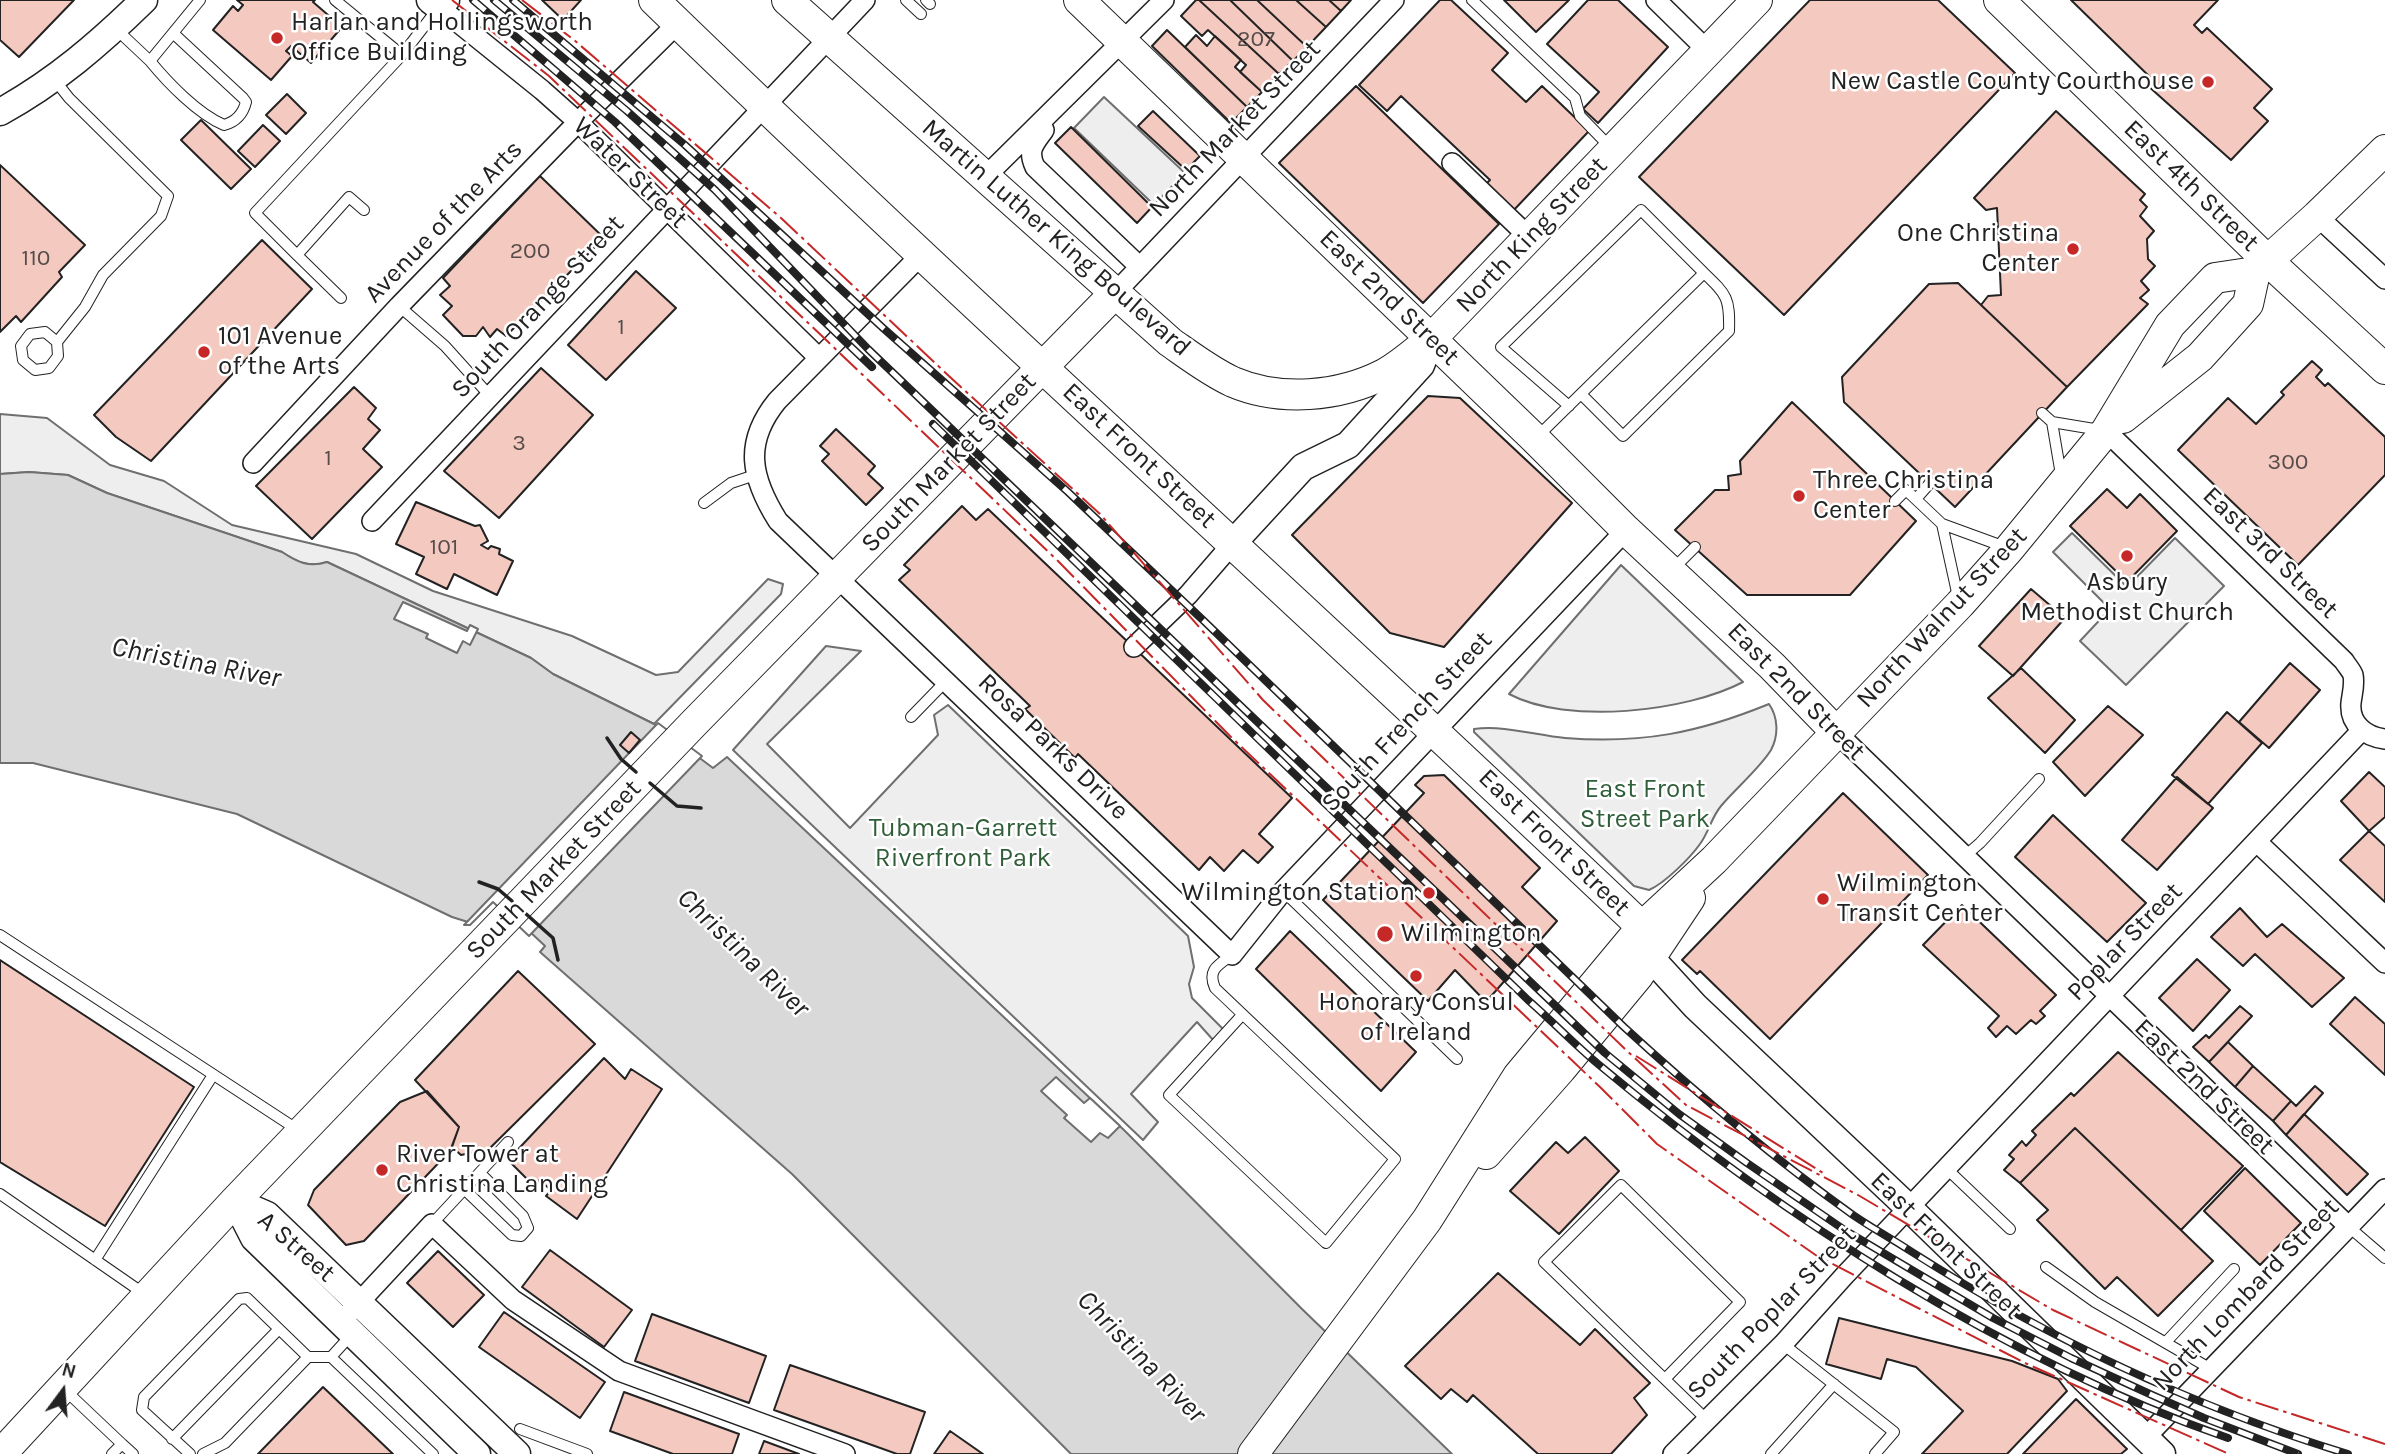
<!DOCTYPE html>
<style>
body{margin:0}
#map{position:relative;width:2385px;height:1454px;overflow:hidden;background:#fff;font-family:Karla,sans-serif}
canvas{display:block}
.north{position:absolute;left:28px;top:1356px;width:70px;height:70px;-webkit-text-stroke:5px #fff;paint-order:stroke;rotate:16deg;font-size:19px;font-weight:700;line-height:28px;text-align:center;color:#222}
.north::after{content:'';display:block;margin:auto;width:24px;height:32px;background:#222;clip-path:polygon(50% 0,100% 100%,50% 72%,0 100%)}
</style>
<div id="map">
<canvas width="2385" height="1454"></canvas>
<div class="north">N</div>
</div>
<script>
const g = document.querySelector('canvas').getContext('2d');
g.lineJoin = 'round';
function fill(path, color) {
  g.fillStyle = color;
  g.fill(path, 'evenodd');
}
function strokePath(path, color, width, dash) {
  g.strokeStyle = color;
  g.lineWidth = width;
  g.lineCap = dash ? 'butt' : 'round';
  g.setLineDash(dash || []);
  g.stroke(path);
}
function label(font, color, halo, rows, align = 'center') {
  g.font = font + ' Karla,sans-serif';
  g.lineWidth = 5;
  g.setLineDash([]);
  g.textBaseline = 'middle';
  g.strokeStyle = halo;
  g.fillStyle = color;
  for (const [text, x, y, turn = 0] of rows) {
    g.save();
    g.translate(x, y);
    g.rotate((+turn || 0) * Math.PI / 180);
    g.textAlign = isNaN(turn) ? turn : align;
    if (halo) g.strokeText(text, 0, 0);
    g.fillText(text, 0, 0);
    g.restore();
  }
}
const green = new Path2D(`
 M1104,97L1185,173L1154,205L1074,128Z
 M0,414L47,418L110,465L164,481L232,525L356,554L433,591L572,636L656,675L678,672L768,579L783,584L781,594L654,724L553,674L531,658L327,562C310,568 297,562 282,552L107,493L68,475L29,472L0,474Z
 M2072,533L2127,587L2175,538L2224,586L2126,685L2080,641L2110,609L2053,552Z
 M1621,565L1743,682C1686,712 1567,725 1509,694Z
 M826,646L861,651L767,744L850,828L938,735L934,715L948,705L1188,936L1194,967L1189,984L1192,998L1225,1031L1214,1041L1197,1022L1131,1094L1158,1122L1143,1140L733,750Z
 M1769,704C1778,717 1779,735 1771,750C1760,768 1735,789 1721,806C1711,818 1709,832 1700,844C1690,858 1665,883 1649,890L1634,886L1474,732V729C1504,725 1535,735 1565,738C1642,744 1698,733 1769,704Z`);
fill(green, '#eee');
strokePath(green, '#6f6f6f', 2);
const water = new Path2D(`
 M29,472L68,475L107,493L282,552C297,562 309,568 327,562L531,658L553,674L654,724L713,768L727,757L1125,1131L1302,1309L1452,1454H1071L792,1174L540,952L545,946L494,898L468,922L452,917L237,814L33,763H0V474Z`);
fill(water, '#d9d9d9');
strokePath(water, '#6f6f6f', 2);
const pier = new Path2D(`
 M403,602L467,631L470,625L478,629L470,645L463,641L457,653L426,638L428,634L394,619Z
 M658,723L702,756L529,936L493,902L470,925H464Z
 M1056,1077L1084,1103L1090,1098L1120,1126L1108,1138L1100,1133L1091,1142L1064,1118L1067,1115L1041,1091Z`);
fill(pier, '#fff');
strokePath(pier, '#6f6f6f', 2);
const building = new Path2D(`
 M0,0H74L19,57L0,40Z
 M237,0H315L313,2L342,27L311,63L291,46L286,51L292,56L271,80L213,30L233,6L238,11L243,5Z
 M542,0H581L563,20Z
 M1196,0H1199L1279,74L1262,92L1240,72L1246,65L1208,30L1202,36L1181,16Z
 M1199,0H1230L1293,61L1279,74Z
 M1230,0H1257L1307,47L1293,61Z
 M1257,0H1296L1326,27L1307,47Z
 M1296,0H1329L1341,11L1326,27Z
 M1329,0H1351L1341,11Z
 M1440,0H1451L1508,53L1492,70L1526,102L1542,86L1589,131L1512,212L1484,186L1490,180L1401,96L1387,111L1359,85Z
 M1504,0H1569L1536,32Z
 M1588,0H1618L1668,47L1598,123L1583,109L1599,92L1547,44Z
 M1810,0H1938L2015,73L1784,315L1639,177Z
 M2071,0H2218L2194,25L2202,33L2207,28L2272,89L2254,108L2268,121L2231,160L2147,85L2153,80Z
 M1167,30L1247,107L1231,123L1152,46Z
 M1196,35L1207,46L1215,36L1241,60L1235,67L1262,92L1247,107L1185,47Z
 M1356,86L1499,224L1423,303L1279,163Z
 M287,94L306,113L286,134L266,115Z
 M1153,111L1200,156L1186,170L1138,126Z
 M2056,111L2145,194L2140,200L2147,207L2140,216L2154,231L2147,239L2148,259L2155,266L2141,281L2149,290L2140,298L2148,304L2067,387L1981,305L1988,296L2001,295L1997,208L1986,210L1974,198Z
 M201,120L251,169L231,189L181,140Z
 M263,125L280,141L255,167L238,151Z
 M1071,127L1152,207L1137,223L1055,143Z
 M0,165L85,245L59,272L62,277L21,322L16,316L0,332Z
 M540,176L604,238L506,336L497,329L490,337L483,327L476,336H463L443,315L452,306L440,295L450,286L443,278Z
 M262,240L312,289L151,461L116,437L94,415Z
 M636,271L676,308L606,380L568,345Z
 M1958,283L2067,387L1955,507L1844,402L1842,377L1929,284Z
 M2312,361L2322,370L2316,377L2325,386L2328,383L2385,437V475L2298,565L2178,450L2228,398L2256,424L2284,395L2281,392Z
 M541,368L593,415L499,518L444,471Z
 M354,387L376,408L368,419L380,430L363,449L382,467L312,539L256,486Z
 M1428,396L1460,398L1572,503L1444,647L1390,633L1292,535Z
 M1792,402L1916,521L1850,595H1747L1675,530L1715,490H1729L1728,476L1741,474L1740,461Z
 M836,429L875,466L868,474L883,488L866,505L822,461L829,454L820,446Z
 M2107,489L2127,508L2140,494L2177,531L2127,582L2070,526Z
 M416,502L475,526L480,525L488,541L481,545L488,549L491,546L500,549L499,554L513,561L497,595L454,574L447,589L416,574L424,557L396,544Z
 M962,506L976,520L988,509L1292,798L1259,834L1273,847L1258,863L1243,850L1224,871L1210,857L1199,870L1078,754L1075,758L1025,709L1030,706L899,580L910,570L904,565Z
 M2031,589L2065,618L2013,676L1979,646Z
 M2290,663L2320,690L2269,748L2239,722Z
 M2021,668L2075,720L2045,753L1988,698Z
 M2108,706L2143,735L2085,796L2053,762Z
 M2227,712L2262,743L2208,804L2172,775Z
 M631,732L640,740L629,753L620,745Z
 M2369,772L2385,787V817L2369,831L2341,801Z
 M1444,775L1540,868L1522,887L1557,921L1486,1002L1455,970L1428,1001L1323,900L1424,793L1415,785L1424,776Z
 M2177,777L2213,808L2157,870L2122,840Z
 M1843,793L1928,875L1770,1039L1700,971L1697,974L1682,960Z
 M2053,815L2146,903L2107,942L2015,857Z
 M2369,831L2385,846V902L2340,860Z
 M1962,905L2056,995L2040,1011L2045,1016L2036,1024L2031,1020L2016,1034L2007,1026L1996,1037L1988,1028L1999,1016L1923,945Z
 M2240,908L2267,937L2282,924L2344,978L2312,1007L2255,954L2243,966L2211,937Z
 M1290,931L1416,1052L1381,1091L1256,969Z
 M2197,959L2230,990L2193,1031L2159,998Z
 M0,960L194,1087L105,1226L0,1162Z
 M518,971L595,1044L489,1149L461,1155L452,1147L459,1127L415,1080Z
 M2355,997L2385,1024V1075L2330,1024Z
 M2240,1006L2252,1016L2209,1062L2193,1047L2206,1035L2209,1038Z
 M2228,1042L2253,1066L2235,1087L2209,1062Z
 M2118,1052L2243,1166L2181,1230L2075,1128L2020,1183L2004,1170L2014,1159L2009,1155L2022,1141L2026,1146L2036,1135L2032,1131L2071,1093L2074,1096Z
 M604,1058L625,1079L631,1069L662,1089L577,1219L546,1196L551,1190L539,1180L534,1186L508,1160Z
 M2253,1066L2291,1101L2273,1121L2235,1087Z
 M2315,1086L2323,1093L2286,1135L2273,1121L2291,1101L2296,1106Z
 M427,1091L459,1127L450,1151L364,1241L346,1245L308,1205L314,1190L400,1102Z
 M2304,1114L2368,1174L2347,1195L2286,1135Z
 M2075,1128L2213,1261L2158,1316L2117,1277L2105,1289L2037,1220L2048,1210L2020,1183Z
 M1585,1137L1619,1171L1559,1234L1510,1191L1556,1142L1568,1153Z
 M2245,1168L2301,1223L2260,1265L2204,1211Z
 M550,1250L632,1310L604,1347L522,1287Z
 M438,1251L484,1295L453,1327L407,1283Z
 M1498,1273L1580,1345L1595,1329L1650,1383L1634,1398L1647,1415L1611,1454H1538L1473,1395L1467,1402L1451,1389L1441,1399L1405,1366Z
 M504,1312L605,1382L580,1418L479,1347Z
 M652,1314L766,1356L749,1403L635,1361Z
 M1839,1318L2012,1361L2058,1379L2067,1391L2007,1454H1922L1963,1411L1916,1367L1887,1359L1881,1379L1826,1364Z
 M790,1365L925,1412L910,1454H897L774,1410Z
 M323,1387L393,1454H258Z
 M624,1392L739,1434L732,1454H673L610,1431Z
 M2076,1399L2127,1449L2121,1454H2023Z
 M950,1431L983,1454H934Z
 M764,1441L799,1454H759Z`);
fill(building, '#f3c9c0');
strokePath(building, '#222', 2);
const lane = new Path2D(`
 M335,0L402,55
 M906,0L921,14
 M926,0L930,4
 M1472,0L1575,98L1580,116L1611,148
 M116,29L150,61L200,0
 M150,61C168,83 198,114 224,125C235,122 243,114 246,102L243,98L173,33
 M54,79L69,98L168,196L161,216L103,275L85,307L57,342L45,332L30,334L21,346L23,360L35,370L49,368L58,356L57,342
 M364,210L349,197L297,255L255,213L402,55L439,7
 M297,255L341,298
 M399,306L445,346L490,396
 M1569,406L1501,347L1641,210L1704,273
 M2042,413L2052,422L2061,475
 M2052,422L2100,430
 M1538,436L1704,273C1727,295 1730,298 1729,331L1623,436L1581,394
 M1916,499L1930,483
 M1895,501L1906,490L1942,524L2005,547
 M704,503L731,483L755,475
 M1942,524L1958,597
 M1672,570L1695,547
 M911,717L946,681
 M1965,856L1980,843L2039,779
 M1283,891L1457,1059
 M0,935L298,1130
 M1232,955C1218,965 1207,970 1215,988L1395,1159L1326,1243L1169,1095L1242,1015
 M1947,1169L2010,1229
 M464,1189L512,1235L521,1236L528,1228L523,1216L480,1173
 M0,1194L143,1293
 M432,1224L508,1142
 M2349,1227L2385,1258
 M95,1260L213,1075
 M2046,1267L2095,1302L2211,1369
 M2166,1342L2234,1269
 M1783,1344L1894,1432L1875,1454
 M331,1357L433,1454
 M1665,1379L1740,1302L1621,1185L1544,1262L1707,1420
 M66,1391L122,1444L112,1454
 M520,1429L587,1454
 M172,1439L279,1329
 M122,1444L133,1454
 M190,1454L142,1410L144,1397L239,1299L247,1298L308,1357
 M203,1454L225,1443L308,1357H331L352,1334
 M1771,1454L1834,1384`);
const street = new Path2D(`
 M1656,0L1708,51
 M439,7L542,90L578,122L819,358
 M1044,130C1034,144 1027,150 1035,167L1140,267
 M1452,163L1530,238
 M985,177L1164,0
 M2317,216L2385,279
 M922,254L777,401C743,443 751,478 778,521L1232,955L1283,891L1626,530
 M1115,293L1394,0
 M2106,431L2344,661C2347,666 2351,670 2353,675C2355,685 2352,694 2351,703C2349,724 2366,737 2385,739
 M253,463L399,306L578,122L678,23
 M372,521L865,0
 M1134,647L1188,595L1233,543
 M1836,732L2349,1227
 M2257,842L2385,963
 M351,1311L432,1224L513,1300L619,1371L845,1454
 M2145,1438L2385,1189
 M1673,1454L1783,1344L1845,1275L2362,730`);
const secondary = new Path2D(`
 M430,0L439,7L446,0
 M0,112C55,82 100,43 144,0
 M1233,543L1303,467L1348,445L1421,365L1431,339
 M1645,938L1651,958L1695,1006L1910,1209L2162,1454
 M235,1201L267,1215L517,1454
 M235,1201L254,1238L477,1454`);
const primary = new Path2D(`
 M654,0C978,314 1315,616 1642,927
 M787,0L1170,342C1190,356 1211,372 1233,382C1280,402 1339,397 1384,374C1401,365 1416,351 1431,339L1757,0
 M1079,0L1535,439L1626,530L1772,666L1836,732
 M1999,0L2267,260L2385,369
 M2123,418L2200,357L2248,304L2255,272L2317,216L2385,150
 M1486,1154L1561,1069L1638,976L1690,898
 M1,1454L235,1201L695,722L1115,293
 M1253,1454L1427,1220L1518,1076L1642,927L1714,860L1960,604L2009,549L2106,431L2170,325L2215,278L2255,272`);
strokePath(lane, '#222', 12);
strokePath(street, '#222', 22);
strokePath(secondary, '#222', 29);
strokePath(primary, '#222', 32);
strokePath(lane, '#fff', 10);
strokePath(street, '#fff', 19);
strokePath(secondary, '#fff', 26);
strokePath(primary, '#fff', 30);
const rail = new Path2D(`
 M473,0L615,122L872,367
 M494,0L627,111L715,190L868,349L1245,710L1605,1053L1679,1114L1747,1163L1846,1231L1993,1318L2071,1358L2152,1395L2204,1418L2298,1454
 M513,0L685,145L883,328L1068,492L1205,622L1624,1027C1697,1094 1772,1157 1853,1215C1872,1228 1892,1239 1912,1252C2047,1338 2194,1407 2348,1454
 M933,424L1528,1000C1552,1021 1574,1044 1598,1064C1782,1217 2001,1359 2228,1438`);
strokePath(rail, '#222', 8);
strokePath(rail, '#fff', 5, [16]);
strokePath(new Path2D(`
 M607,738L621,759L636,772
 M650,783L677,806L701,808
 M479,882L498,889L512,901
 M525,913L553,938L558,960`), '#222', 3.5);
strokePath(new Path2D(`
 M452,0L549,76L1058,561L1230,736L1600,1087L1657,1144L1817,1256L2025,1363L2229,1454
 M522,0L574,40L780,217L950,377L1100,514L1263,700L1625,1049L1686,1105L1858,1195L2053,1310L2239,1397L2385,1444
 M1636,1056L1823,1173`), '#c62828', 2, [24, 5, 3.5, 5]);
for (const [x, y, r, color] of [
 [277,38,7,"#c62828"],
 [2208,82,7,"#c62828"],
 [2073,249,7,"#c62828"],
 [204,352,7,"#c62828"],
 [1799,496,7,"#c62828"],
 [2127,556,7,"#c62828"],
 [1429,893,7,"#c62828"],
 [1823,899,7,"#c62828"],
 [1385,934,9,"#c62828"],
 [1416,976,7,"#c62828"],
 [382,1170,7,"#c62828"]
]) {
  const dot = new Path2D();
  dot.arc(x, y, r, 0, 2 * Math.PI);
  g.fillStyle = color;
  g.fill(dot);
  strokePath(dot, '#fff', 2.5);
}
label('23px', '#564c4a', null, [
 ["207",1256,39],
 ["200",530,251],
 ["110",36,258],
 ["1",621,327],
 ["3",519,443],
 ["1",328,458],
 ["300",2288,462],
 ["101",444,547]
]);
label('26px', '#222', '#fff', [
 ["Harlan and Hollingsworth",291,23],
 ["Office Building",291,53],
 ["New Castle County Courthouse",2194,82,"right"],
 ["One Christina",2059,234,"right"],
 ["Center",2059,264,"right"],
 ["101 Avenue",218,337],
 ["of the Arts",218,367],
 ["Three Christina",1813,481],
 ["Center",1813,511],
 ["Asbury",2127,583,"center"],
 ["Methodist Church",2127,613,"center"],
 ["Wilmington",1837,884],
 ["Transit Center",1837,914],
 ["Wilmington Station",1415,893,"right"],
 ["Wilmington",1401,934],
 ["Honorary Consul",1416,1003,"center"],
 ["of Ireland",1416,1033,"center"],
 ["River Tower at",396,1155],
 ["Christina Landing",396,1185]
], 'left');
label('26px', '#222', '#fff', [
 ["North Market Street",1235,129,-46],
 ["Water Street",630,173,44],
 ["East 4th Street",2191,186,44],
 ["Avenue of the Arts",444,222,-46],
 ["North King Street",1532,235,-46],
 ["Martin Luther King Boulevard",1056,238,41],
 ["East 2nd Street",1389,298,44],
 ["South Orange Street",538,307,-47],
 ["East Front Street",1139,456,43],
 ["South Market Street",949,463,-46],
 ["East 3rd Street",2270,553,44],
 ["North Walnut Street",1942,618,-47],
 ["East 2nd Street",1796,692,45],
 ["South French Street",1407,722,-47],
 ["Rosa Parks Drive",1053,747,44],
 ["East Front Street",1554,843,44],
 ["South Market Street",554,870,-46],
 ["Poplar Street",2125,942,-46],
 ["East 2nd Street",2204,1087,44],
 ["East Front Street",1946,1246,44],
 ["A Street",296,1247,41],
 ["North Lombard Street",2246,1295,-46],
 ["South Poplar Street",1772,1313,-46]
]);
label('26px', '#2f5e38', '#fff', [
 ["East Front",1645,790],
 ["Street Park",1645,820],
 ["Tubman-Garrett",963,829],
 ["Riverfront Park",963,859]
]);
label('italic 28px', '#222', '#fff', [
 ["Christina River",196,663,11],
 ["Christina River",743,953,44],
 ["Christina River",1141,1357,46]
]);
</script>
